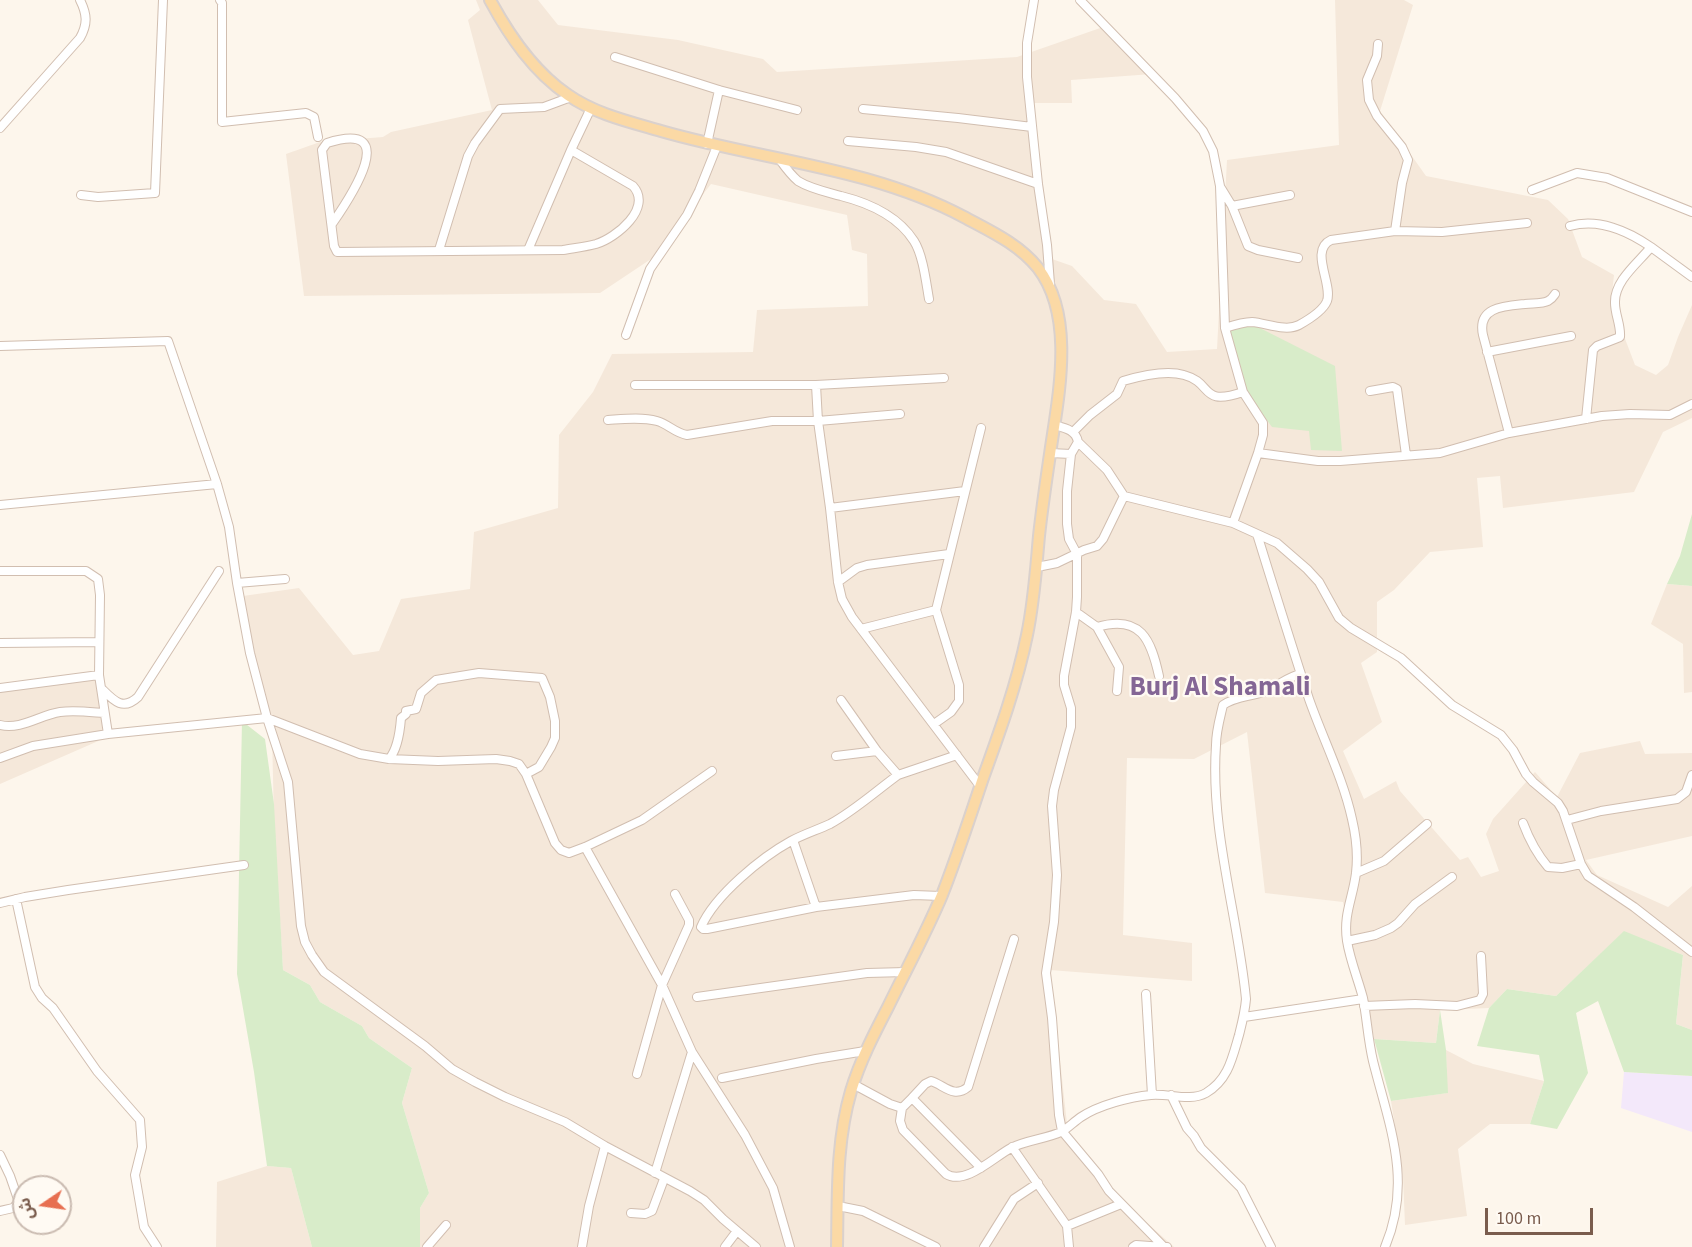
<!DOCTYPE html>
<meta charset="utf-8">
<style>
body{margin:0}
#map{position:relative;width:1692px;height:1247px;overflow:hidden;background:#fdf6ec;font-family:"Source Sans 3","Noto Sans Arabic",sans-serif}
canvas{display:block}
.north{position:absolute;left:12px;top:1175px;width:60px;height:60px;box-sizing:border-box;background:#fffaf3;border:2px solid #cabbb1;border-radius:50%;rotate:257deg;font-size:16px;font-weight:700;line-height:24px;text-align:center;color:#7a5c4d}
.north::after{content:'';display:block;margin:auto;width:21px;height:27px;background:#e76f51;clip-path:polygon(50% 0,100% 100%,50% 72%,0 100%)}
.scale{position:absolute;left:1485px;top:1208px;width:108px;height:27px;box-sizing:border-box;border:3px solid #7a5c4d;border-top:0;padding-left:8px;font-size:18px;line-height:21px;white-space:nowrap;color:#7a5c4d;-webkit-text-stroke:4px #fffaf3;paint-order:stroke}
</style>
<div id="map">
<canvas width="1692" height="1247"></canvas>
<div class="north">ش</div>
<div class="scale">100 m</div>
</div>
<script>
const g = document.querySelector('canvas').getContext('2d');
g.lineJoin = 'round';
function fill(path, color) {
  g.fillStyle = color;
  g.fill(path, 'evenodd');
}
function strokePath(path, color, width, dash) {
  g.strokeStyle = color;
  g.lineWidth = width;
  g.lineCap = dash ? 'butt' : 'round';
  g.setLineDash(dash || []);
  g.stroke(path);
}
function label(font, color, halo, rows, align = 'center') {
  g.font = font + ' "Source Sans 3",sans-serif';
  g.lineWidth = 4.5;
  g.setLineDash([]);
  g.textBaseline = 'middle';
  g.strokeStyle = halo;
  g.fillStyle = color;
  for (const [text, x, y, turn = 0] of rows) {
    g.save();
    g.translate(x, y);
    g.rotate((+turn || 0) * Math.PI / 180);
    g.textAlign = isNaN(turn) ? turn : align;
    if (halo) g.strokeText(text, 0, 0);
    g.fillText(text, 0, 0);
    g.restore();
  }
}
fill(new Path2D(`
 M476,0H538L558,25L678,40L763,59L777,72L1017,57L1106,26L1152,74L1071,80L1072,103H1033L1052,259L1072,266L1104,300L1136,304L1167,352L1217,349L1227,160L1339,145L1335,0H1404L1413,5L1380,111L1426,176L1548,200L1568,219L1582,257L1614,275L1611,302L1635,365L1656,375L1668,365L1678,337L1692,305V418L1663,432L1634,492L1503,508L1500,476L1477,478L1483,547L1430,552L1394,590L1377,602V652L1361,663L1382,722L1343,751L1364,799L1396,781L1400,791L1460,860L1468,857L1481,877L1499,871L1486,834L1493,819L1535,772L1557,797L1580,753L1640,741L1645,754L1692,753V836L1586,860L1597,875L1668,907L1692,886V1030L1676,1024L1683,955L1624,932L1556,996L1507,989L1489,1008L1440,1010L1436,1043L1374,1039L1369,1010L1362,992L1343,902L1265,893L1247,732L1194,759L1127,758L1123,935L1192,943V981L1050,970L1068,1133L1101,1173L1120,1199L1174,1247H420V1208L429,1193L402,1103L412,1068L369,1038L362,1026L320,1002L310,985L283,970L274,819L272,736L243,596L299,588L353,655L379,651L401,599L470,589L474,532L558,508L559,435L593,392L612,354L753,352L757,310L868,306L867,254L852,250L847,215L711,184L654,257L600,293L304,296L286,154L320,142L383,137L391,132L492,110L468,20L480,10Z
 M1667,584L1692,586V692L1684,693L1683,644L1651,624Z
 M99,675L112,735L0,784V691Z
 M1446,1050L1473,1064L1544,1081L1530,1124H1490L1458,1149L1467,1216L1405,1225L1403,1176L1391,1101L1447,1093Z
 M267,1166L291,1168L312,1247H216L217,1182Z`), '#f5e8da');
fill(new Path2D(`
 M1624,1072L1692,1076V1132L1621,1108Z`), '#f3e8fa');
fill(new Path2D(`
 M1254,325L1335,366L1342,451L1311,450L1309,431L1272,427L1246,392L1229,330Z
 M1692,514V586L1667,584L1680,556Z
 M242,721L265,739L274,804L283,970L310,985L320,1002L362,1026L369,1038L412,1068L402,1103L429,1193L420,1208V1247H312L291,1168L267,1166L254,1072L237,974Z
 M1624,931L1683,955L1676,1024L1692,1030V1076L1624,1072L1598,1001L1576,1013L1588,1073L1557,1129L1530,1124L1544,1081L1539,1055L1477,1046L1489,1008L1507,989L1556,996Z
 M1440,1010L1446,1050L1448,1093L1391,1101L1374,1039L1436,1043Z`), '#d8ecc9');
const minor = new Path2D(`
 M220,0L222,3V122L306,113L314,117L318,137
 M1034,0L1027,43V77L1038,184L1047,245L1050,284
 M1080,0L1175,98L1203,131L1213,151L1220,186L1225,328L1243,392L1263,423V435L1258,453L1233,523
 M1378,44L1377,56L1367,80L1369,100L1377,116L1402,147L1408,160L1402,183L1395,231
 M615,57L719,90L797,110
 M863,109L958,118L1032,127
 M0,128L80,38C88,24 87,14 80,0
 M848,141L916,147L946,152L1038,184
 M707,144L719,90
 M780,160C785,167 791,175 798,181C811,189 827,192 841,196C869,203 898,216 914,241C923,255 926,282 929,299
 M1221,188L1232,206L1248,246L1258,250L1298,258
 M1532,190L1577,173L1607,178L1692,212
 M81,195L98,197L155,193L163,0
 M1232,206L1290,195
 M332,224C350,198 403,119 327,143L322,150L334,246L337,252L563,250C574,248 585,247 596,244C616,238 653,208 633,186L571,150
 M1570,226C1598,218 1628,231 1651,247
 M439,250L468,156L475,143L500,109L544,107L571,97
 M528,250L571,150L591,108
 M1225,328C1234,325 1243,322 1252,322C1266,323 1286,332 1299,325C1308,320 1323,311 1327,301C1333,284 1309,250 1331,240L1395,231L1442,232L1527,223
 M626,335L650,269L687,215L699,191L717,146
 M0,346L168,341L217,484L229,527L237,583L250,653L267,718L288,782L301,926L305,942L312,955L324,972L425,1046L452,1069L475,1082L505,1097L565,1122L605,1146L690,1191L704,1200L723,1219L756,1247
 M1487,352L1571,336
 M944,378L816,385L818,421L830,508L838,582L842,599L852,617L980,786
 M635,385H816
 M1370,391L1393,387L1397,389L1406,455
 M1586,419L1593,350L1597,346L1620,337C1621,325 1615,315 1615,303C1614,281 1638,263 1651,247L1692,277
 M608,420C624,419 642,417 657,421C668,424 675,433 687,435L772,421H818L900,414
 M1054,425C1065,428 1076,430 1078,442L1107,470L1124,496L1233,523L1277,543L1307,569L1319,582L1339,618L1351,628L1401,658L1452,705L1501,735L1513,750L1526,774L1533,782L1558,803L1563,811L1581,864L1588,876L1634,907L1692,952
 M1073,432L1090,415L1117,394L1123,381C1140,376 1167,370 1184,375C1214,383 1199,407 1243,392
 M1509,433L1483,335C1477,307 1504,306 1525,304C1532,303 1542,304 1548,301C1552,299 1553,297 1555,294
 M1050,453L1071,454L1078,442
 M1258,453L1318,461H1340L1440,453L1509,433L1602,416L1630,414L1670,415L1692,404
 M1071,454L1067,491V524L1069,539L1077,554V597L1076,612L1064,676V685L1071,708V727L1054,790L1052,806L1057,875L1054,922L1046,973L1052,1018L1059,1115L1062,1131L1098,1174L1109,1191L1164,1247H1167
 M0,505L217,484
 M830,508L965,491
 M1257,534C1274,589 1291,644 1309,699C1323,739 1343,778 1352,819C1356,836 1358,856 1356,873C1353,898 1343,914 1347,941C1350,960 1358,979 1363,998C1367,1019 1368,1040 1373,1061C1389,1125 1413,1181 1385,1247
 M1037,567L1057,563L1084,550L1097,546L1103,539L1124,496
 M0,571H86L98,579L100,595L99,675
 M838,582L857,568L867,565L949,554
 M237,583L285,579
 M1076,612L1097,627L1119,667L1117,691
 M1097,627C1141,614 1151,640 1159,676
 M861,629L936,610
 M0,643L99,642
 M0,688L99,675L108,734L267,718L360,754L389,759L438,761L496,759L510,761L519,764L526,774L555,843L561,850L569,853L585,847L642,820L712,771
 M102,689C114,701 123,711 138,697L219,571
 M841,700L877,751L898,775L957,755
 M934,724L951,712L959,701V685L936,610L981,428
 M0,725C21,730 40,715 60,712C74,710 90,712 104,713
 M836,756L877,751
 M0,758L33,746L108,734
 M389,759C398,749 400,731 401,718L406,714V711L416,709L421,693L436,680L479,673L542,678L550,697L555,721V738L551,747L539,767L526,774
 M898,775C876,791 854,811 830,824C817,830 804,834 791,841C762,857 715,895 701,927L703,929H707L816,907L914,895L941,896
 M1567,820L1601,811L1677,799L1686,792L1692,775
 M1523,823C1529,839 1536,853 1548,867L1562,868L1581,864
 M793,840L816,907
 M585,847L662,985L692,1052L745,1135L773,1188L790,1247
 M1356,873L1384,861L1427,824
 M16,899L35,987L42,998L53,1008L97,1071L140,1120L142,1147L135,1175L144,1227L157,1247
 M0,903L25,897L68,890L244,865
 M1347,941L1375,935L1391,928L1398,923L1415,904L1452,877
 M1146,994L1152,1095
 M697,997L867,973L906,972
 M1364,1006L1415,1004L1457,1006L1480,1000L1483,994L1481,956
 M1244,1017L1363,999
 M637,1074L662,985L689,925V920L675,894
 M722,1078L816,1059L865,1051
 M853,1084L890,1104L902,1108L912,1098L981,1168
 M1171,1095L1187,1128L1194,1136L1201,1148L1241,1188L1271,1247
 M912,1098L925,1084L931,1081C944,1085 954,1099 968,1087L1014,939
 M902,1108L900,1121L903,1130L946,1174C965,1186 994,1157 1011,1148C1026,1140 1047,1139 1063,1131C1069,1127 1075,1121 1081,1117C1099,1105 1130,1097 1151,1095C1168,1093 1190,1102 1206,1093C1228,1080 1232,1059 1239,1035C1242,1023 1245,1012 1246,999C1238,915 1210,831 1216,745C1216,731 1220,718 1223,705C1236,696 1249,697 1263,692C1277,687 1287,677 1301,674
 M1012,1147L1067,1226L1069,1247
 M0,1155L10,1176L19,1202L13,1208L0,1211
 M655,1173L692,1052
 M838,1206L863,1211L936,1247
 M631,1213L645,1214L652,1211L664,1179
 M1067,1226L1121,1204
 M427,1247L446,1225
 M582,1247L589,1206L605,1146
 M725,1247L737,1231
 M984,1247L1014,1199L1038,1183
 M1133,1247L1136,1245L1164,1247`);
const major = new Path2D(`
 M490,0C510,37 534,72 568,95C595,114 630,122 661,131C761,160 870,167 964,217C990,231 1019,244 1038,268C1076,317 1058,397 1050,454C1046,481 1042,508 1039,536C1036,569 1034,602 1027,635C1017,684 1000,731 983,778C970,817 957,857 942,895C926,933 906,970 888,1007C874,1034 860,1061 851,1091C836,1142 838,1194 837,1247`);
strokePath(minor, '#d1beb0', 10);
strokePath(major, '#dad1cd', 14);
strokePath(minor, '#fff', 8);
strokePath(major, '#fbd9a5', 10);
label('bold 27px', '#846695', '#fffaf3', [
 ["Burj Al Shamali",1220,689]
]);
</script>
